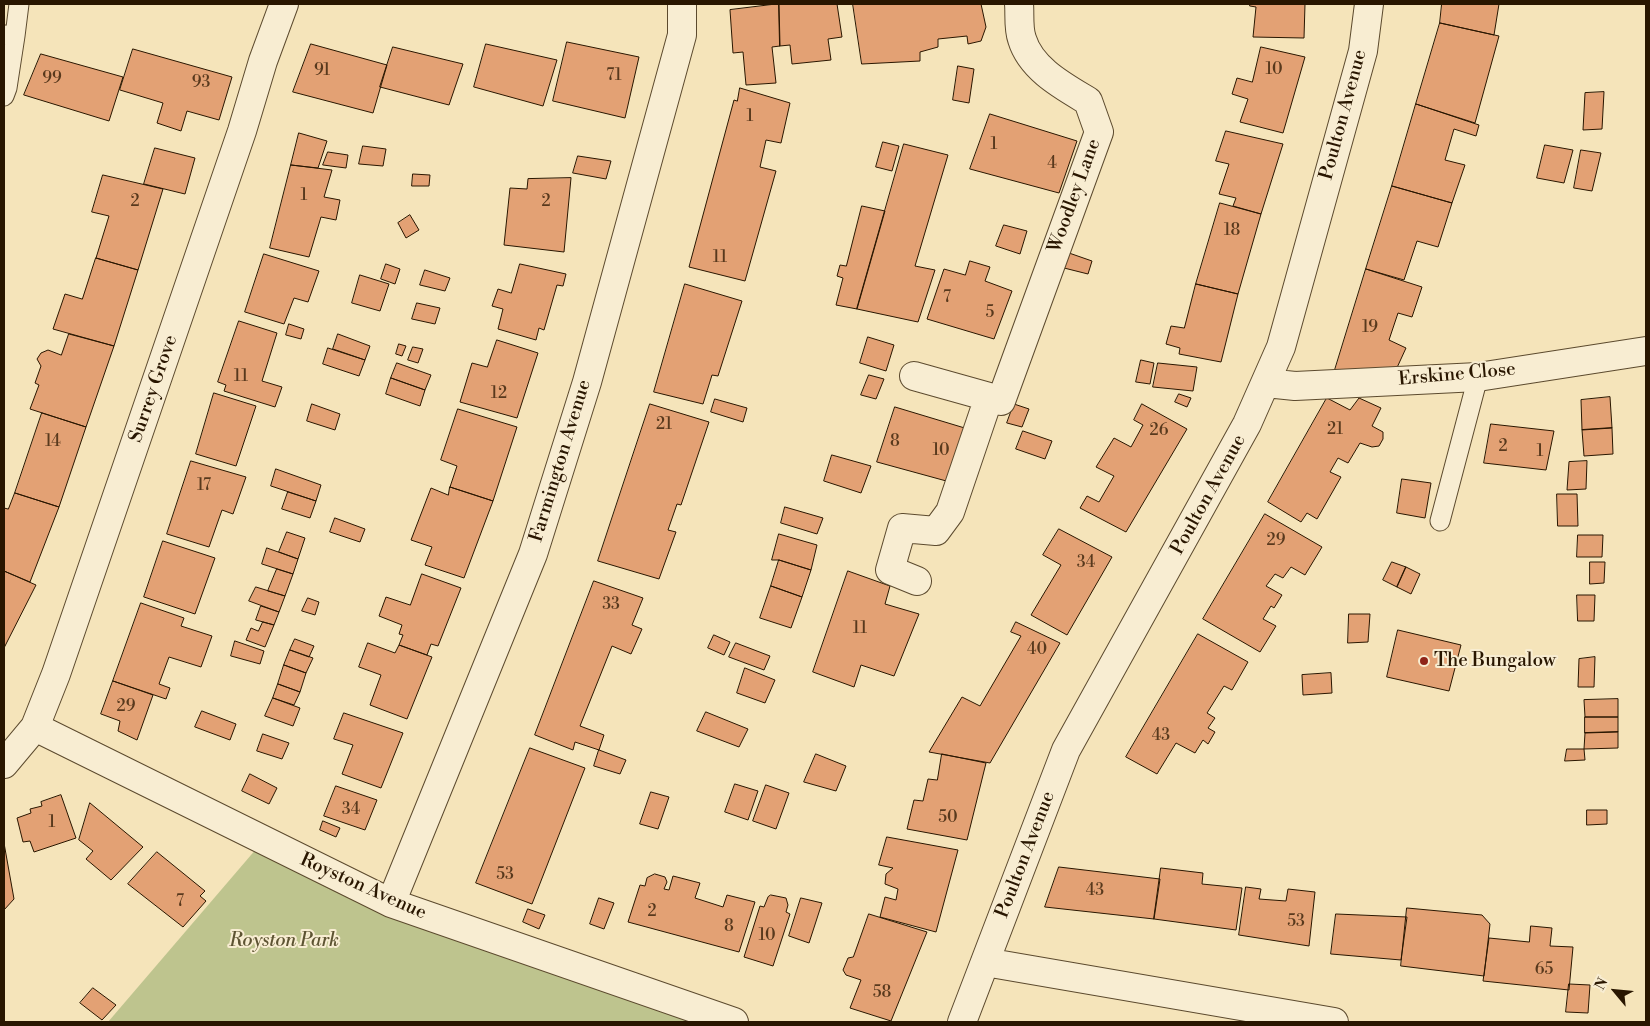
<!DOCTYPE html>
<style>
body{margin:0}
#map{position:relative;width:1650px;height:1026px;overflow:hidden;background:#f5e4ba;font-family:"Libre Bodoni",serif}
canvas{display:block}
.frame{position:absolute;inset:0;border:5px solid #291600;pointer-events:none}
.north{position:absolute;left:1590px;top:966px;width:50px;height:50px;-webkit-text-stroke:4px #f8edd2;paint-order:stroke;rotate:298deg;font-size:14px;font-weight:700;line-height:20px;text-align:center;color:#291600}
.north::after{content:'';display:block;margin:auto;width:18px;height:22px;background:#291600;clip-path:polygon(50% 0,100% 100%,50% 72%,0 100%)}
</style>
<div id="map">
<canvas width="1650" height="1026"></canvas>
<div class="frame"></div>
<div class="north">N</div>
</div>
<script>
const g = document.querySelector('canvas').getContext('2d');
g.lineJoin = 'round';
function fill(path, color) {
  g.fillStyle = color;
  g.fill(path, 'evenodd');
}
function strokePath(path, color, width, dash) {
  g.strokeStyle = color;
  g.lineWidth = width;
  g.lineCap = dash ? 'butt' : 'round';
  g.setLineDash(dash || []);
  g.stroke(path);
}
function label(font, color, halo, rows, align = 'center') {
  g.font = font + ' "Libre Bodoni",serif';
  g.lineWidth = 4;
  g.setLineDash([]);
  g.textBaseline = 'middle';
  g.strokeStyle = halo;
  g.fillStyle = color;
  for (const [text, x, y, turn = 0] of rows) {
    g.save();
    g.translate(x, y);
    g.rotate((+turn || 0) * Math.PI / 180);
    g.textAlign = isNaN(turn) ? turn : align;
    if (halo) g.strokeText(text, 0, 0);
    g.fillText(text, 0, 0);
    g.restore();
  }
}
fill(new Path2D(`
 M263,841L734,1022H108Z`), '#bec48e');
const building = new Path2D(`
 M779,4L780,46L772,47L776,83L746,85L743,52L733,53L730,10Z
 M779,4H837L842,37L828,39L831,60L792,64L790,45L780,46Z
 M853,4H981L986,27L981,41L968,44L967,36L938,39V47L920,52V61L862,64Z
 M1250,4H1305L1304,38L1253,37L1256,7L1250,6Z
 M1442,4H1499L1494,35L1440,23Z
 M1440,23L1499,36L1475,123L1416,104Z
 M567,42L639,57L625,118L553,101Z
 M311,44L387,65L373,113L293,92Z
 M486,44L557,60L543,106L474,87Z
 M393,47L463,64L449,105L380,87Z
 M1261,47L1305,57L1283,133L1240,122L1248,99L1232,94L1237,78L1252,82Z
 M133,49L232,77L219,120L187,111L181,131L157,123L163,103L120,90Z
 M41,54L123,77L109,121L24,95Z
 M958,66L974,69L969,103L953,100Z
 M740,88L790,103L781,143L766,140L760,167L776,171L745,281L689,267L734,100L737,101Z
 M1604,92L1602,129L1583,130L1585,93Z
 M1416,104L1479,125L1476,136L1454,129L1445,160L1465,165L1452,203L1392,186Z
 M990,114L1077,141L1059,193L970,169Z
 M1226,131L1283,144L1261,214L1233,206L1236,198L1219,194L1229,164L1216,161Z
 M299,133L327,141L318,168L291,165Z
 M883,142L899,146L892,171L876,167Z
 M904,144L948,155L915,266L935,270L918,322L857,309Z
 M1545,145L1573,150L1564,183L1537,178Z
 M363,146L386,149L383,166L359,164Z
 M155,148L195,158L185,194L144,184Z
 M1581,150L1601,153L1592,191L1574,188Z
 M328,152L348,155L346,168L323,165Z
 M578,156L611,161L606,179L573,173Z
 M291,165L332,170L324,197L340,200L336,220L321,217L309,257L270,248Z
 M413,174L430,175L429,186H412Z
 M103,175L163,189L138,270L96,258L109,216L92,212Z
 M571,178L564,252L504,245L510,188L527,189L528,179Z
 M1392,186L1452,203L1438,247L1417,241L1404,280L1366,269Z
 M1220,203L1261,214L1238,294L1196,284Z
 M862,206L885,211L857,309L836,305L843,278L837,276L840,265L846,266Z
 M410,215L419,230L406,238L398,223Z
 M1004,225L1027,231L1020,254L996,246Z
 M1069,253L1092,261L1088,274L1064,268Z
 M264,254L319,271L308,302L294,298L284,324L245,312Z
 M96,258L138,270L114,346L53,329L65,294L82,299Z
 M970,261L990,267L985,281L1012,291L994,339L927,319L944,269L965,275Z
 M386,264L400,269L395,284L381,279Z
 M520,264L566,274L563,286L557,285L544,330L539,328L536,340L498,329L503,309L492,306L498,289L511,293Z
 M1366,269L1422,287L1412,317L1398,313L1389,340L1406,348L1395,372L1334,373Z
 M425,270L450,278L445,291L420,285Z
 M360,275L389,284L380,311L352,303Z
 M685,284L742,301L718,376L712,375L703,404L654,392Z
 M1196,284L1238,294L1221,362L1179,354L1180,348L1166,344L1171,326L1184,328Z
 M417,303L440,308L435,324L412,319Z
 M239,321L277,333L262,381L282,387L275,407L224,391L226,385L218,382Z
 M289,324L304,329L301,339L286,335Z
 M69,334L114,346L86,427L30,409L39,385L35,383L41,366L37,359L41,353L48,350L61,355Z
 M338,334L370,346L365,360L333,349Z
 M868,337L894,345L886,371L860,363Z
 M497,340L538,353L517,418L460,402L472,363L487,367Z
 M399,344L406,346L402,356L396,354Z
 M413,347L423,349L418,363L408,360Z
 M328,348L365,360L359,376L323,364Z
 M1141,360L1154,363L1150,384L1136,382Z
 M397,363L431,375L425,390L391,378Z
 M1158,363L1197,367L1193,391L1153,387Z
 M869,375L884,379L876,399L861,395Z
 M391,378L425,390L420,406L386,394Z
 M214,393L256,406L236,466L196,454Z
 M1179,394L1191,398L1187,407L1175,402Z
 M1610,397L1612,428L1582,430L1581,400Z
 M1327,398L1350,410L1359,398L1381,408L1372,426L1383,432V439L1379,446L1372,447L1360,443L1348,463L1338,458L1330,472L1341,477L1317,519L1307,513L1301,522L1268,502Z
 M715,399L747,408L743,422L711,412Z
 M312,404L340,414L335,430L307,421Z
 M650,404L709,422L681,505L677,504L668,530L676,532L659,579L598,561Z
 M1014,404L1029,409L1022,427L1007,423Z
 M1142,404L1187,429L1126,532L1080,508L1087,496L1099,502L1114,476L1096,467L1114,438L1131,447L1143,425L1134,420Z
 M895,407L968,429L950,482L877,462Z
 M458,409L517,427L493,501L450,487L457,466L441,460Z
 M42,413L86,427L59,507L15,493Z
 M1491,424L1554,431L1546,470L1484,463Z
 M1612,428L1613,454L1584,456L1582,430Z
 M1023,431L1052,441L1045,459L1016,449Z
 M832,455L871,466L861,493L824,481Z
 M191,461L246,477L233,514L222,510L209,547L167,534Z
 M1587,461L1586,489L1567,490L1569,462Z
 M276,469L321,485L316,501L271,486Z
 M1402,479L1431,483L1425,518L1397,513Z
 M450,487L493,501L464,578L425,565L432,547L411,540L431,488L448,495Z
 M288,492L316,501L310,518L282,509Z
 M15,493L59,507L30,582L4,571V508L8,509Z
 M1557,494H1577L1578,526H1558Z
 M785,507L823,518L817,534L781,523Z
 M1265,514L1322,547L1305,575L1291,567L1283,578L1275,574L1266,586L1282,595L1274,608L1271,606L1263,619L1276,626L1260,652L1203,619Z
 M335,518L365,529L360,542L330,532Z
 M1059,529L1112,557L1067,635L1031,615L1061,565L1043,555Z
 M287,532L305,538L298,559L279,552Z
 M779,534L817,545L811,570L779,560H772Z
 M1578,535H1603L1602,557H1577Z
 M163,541L215,558L195,614L144,597Z
 M267,548L298,559L293,574L262,564Z
 M779,560L811,570L802,597L771,586Z
 M1392,562L1406,567L1397,587L1383,580Z
 M1590,562H1605L1604,583L1590,584Z
 M1406,567L1420,574L1411,594L1397,587Z
 M277,569L293,574L285,596L268,591Z
 M4,571L36,585L4,648Z
 M848,571L890,586L885,604L919,614L894,676L861,665L854,687L813,672Z
 M422,574L461,588L438,646L431,644L427,655L399,645L403,635L399,634L402,625L379,616L386,597L410,605Z
 M594,581L643,598L632,625L642,629L631,654L612,646L580,726L604,735L599,750L575,742L573,750L535,735Z
 M771,586L802,597L791,628L760,618Z
 M256,587L285,596L279,612L249,601Z
 M1577,595H1595L1594,621H1578Z
 M308,598L319,602L315,615L302,611Z
 M141,603L184,618L181,626L212,636L201,667L169,657L159,684L170,688L166,699L113,681Z
 M261,606L279,612L274,625L256,620Z
 M1349,614H1370L1368,642L1348,643Z
 M263,622L274,625L265,647L246,640L251,628L258,631Z
 M1016,622L1060,643L990,763L929,752L962,697L980,706L1021,636L1011,632Z
 M1398,630L1461,645L1449,691L1387,677Z
 M1198,634L1248,662L1232,690L1224,686L1207,713L1215,718L1208,728L1215,732L1208,744L1203,740L1195,753L1176,743L1157,774L1126,757Z
 M714,635L730,642L724,655L708,648Z
 M295,639L314,646L309,657L290,650Z
 M235,641L264,651L260,664L231,656Z
 M368,643L395,653L399,645L432,657L407,719L370,705L381,675L359,667Z
 M736,643L770,656L764,670L729,657Z
 M290,650L313,658L306,673L284,665Z
 M1595,657L1594,687H1578L1579,659Z
 M284,665L306,673L300,692L278,684Z
 M745,668L775,680L765,703L737,693Z
 M1331,673L1332,693L1303,695L1302,675Z
 M113,681L153,695L137,740L118,731L120,721L101,714Z
 M278,684L300,692L294,705L273,698Z
 M273,698L300,708L293,726L265,716Z
 M1618,699V717H1585L1584,700Z
 M202,711L236,724L230,740L195,727Z
 M706,712L748,729L739,747L697,731Z
 M344,713L403,733L381,788L342,774L353,745L334,739Z
 M1585,717H1618V732L1585,733Z
 M1618,732V748L1584,749L1585,733Z
 M263,734L289,743L282,759L257,751Z
 M530,748L585,768L532,904L476,883Z
 M1567,749H1584L1585,760L1565,761Z
 M599,750L626,760L620,774L594,766Z
 M816,754L846,766L836,791L804,782Z
 M942,754L986,763L967,840L907,829L914,800L923,801L928,779L937,780Z
 M250,774L277,788L269,804L242,791Z
 M735,784L758,791L748,820L725,812Z
 M766,785L789,793L776,829L753,821Z
 M336,786L377,800L365,830L324,816Z
 M651,792L669,797L658,829L640,824Z
 M61,795L76,838L34,852L30,841L23,842L17,818L31,813L30,809L42,806L41,802Z
 M90,803L143,847L111,880L86,859L93,851L79,840Z
 M1587,810H1607V824L1587,825Z
 M323,821L340,828L336,837L320,830Z
 M887,837L958,850L936,932L880,917L885,897L896,900L898,889L885,884L886,874L893,868L879,865Z
 M4,843L14,899L4,910Z
 M157,852L205,891L200,896L206,901L183,927L128,884Z
 M1059,867L1160,879L1154,919L1045,907Z
 M1161,868L1203,873L1202,884L1242,888L1236,930L1154,919Z
 M655,874L665,877L667,882L664,889L669,890L673,876L700,883L695,898L723,907L727,895L755,902L739,952L628,922L640,885L645,886L647,878Z
 M1246,887L1261,889L1259,899L1286,901L1288,889L1315,892L1309,946L1239,935Z
 M771,895L786,898L788,905L786,912L790,914L773,966L744,957L760,906L764,907L768,897Z
 M599,898L614,903L604,929L590,924Z
 M801,898L822,903L809,943L789,936Z
 M1407,908L1482,915L1490,924L1484,976L1401,966Z
 M528,909L545,915L539,929L523,922Z
 M869,914L927,932L891,1021L850,1008L861,980L846,975L843,970L848,958L853,957Z
 M1336,914L1407,917L1401,960L1331,954Z
 M1531,926L1552,928L1550,946L1573,947L1569,990L1483,981L1489,938L1529,942Z
 M1569,984L1590,985L1588,1013L1566,1012Z
 M93,988L116,1005L102,1020L80,1003Z`);
fill(building, '#e3a174');
strokePath(building, '#291600', 1);
const lane = new Path2D(`
 M4,35L15,36L19,4
 M4,96L7,88L15,36
 M1440,521L1478,377`);
const street = new Path2D(`
 M914,376L989,397
 M1266,383L1295,386L1478,377L1646,351
 M917,581L890,570L902,528L936,531L950,512L989,397L1001,401L1099,132L1088,101C1063,86 1031,69 1022,39C1018,28 1020,14 1019,4
 M35,727L391,903L734,1022
 M4,764L35,727L56,674L242,131L263,61L284,4
 M391,903L533,554L587,382L682,35V4
 M985,962L1334,1022
 M962,1022L1066,750L1247,424L1281,347L1363,51L1369,4`);
strokePath(lane, '#5c4a2e', 21);
strokePath(street, '#5c4a2e', 30);
strokePath(lane, '#f8edd2', 19);
strokePath(street, '#f8edd2', 28);
for (const [x, y, r, color] of [
 [1424,661,5,"#8f2418"]
]) {
  const dot = new Path2D();
  dot.arc(x, y, r, 0, 2 * Math.PI);
  g.fillStyle = color;
  g.fill(dot);
  strokePath(dot, '#f8edd2', 2);
}
label('16px', '#58391d', null, [
 ["10",1274,70],
 ["91",322,71],
 ["71",614,76],
 ["99",52,79],
 ["93",201,83],
 ["1",750,117],
 ["1",994,145],
 ["4",1052,164],
 ["1",304,196],
 ["2",135,202],
 ["2",546,202],
 ["18",1232,231],
 ["11",720,258],
 ["7",947,298],
 ["5",990,313],
 ["19",1370,328],
 ["11",241,377],
 ["12",499,394],
 ["21",664,425],
 ["21",1335,430],
 ["26",1159,431],
 ["14",53,442],
 ["8",895,442],
 ["2",1503,447],
 ["10",941,451],
 ["1",1540,452],
 ["17",204,486],
 ["29",1276,541],
 ["34",1086,563],
 ["33",611,605],
 ["11",860,629],
 ["40",1037,650],
 ["29",126,707],
 ["43",1161,736],
 ["34",351,810],
 ["50",948,818],
 ["1",52,823],
 ["53",505,875],
 ["43",1095,891],
 ["7",180,902],
 ["2",652,912],
 ["53",1296,922],
 ["8",729,927],
 ["10",767,936],
 ["65",1544,970],
 ["58",882,993]
]);
label('19px', '#291600', '#f8edd2', [
 ["Poulton Avenue",1344,115,-75],
 ["Woodley Lane",1075,196,-70],
 ["Erskine Close",1457,375,-5],
 ["Surrey Grove",154,389,-71],
 ["Farmington Avenue",561,461,-73],
 ["Poulton Avenue",1209,495,-61],
 ["Poulton Avenue",1026,855,-69],
 ["Royston Avenue",363,887,24]
]);
label('19px', '#291600', '#f8edd2', [
 ["The Bungalow",1434,661]
], 'left');
label('italic 19px', '#5d5332', '#f8edd2', [
 ["Royston Park",284,941]
]);
</script>
